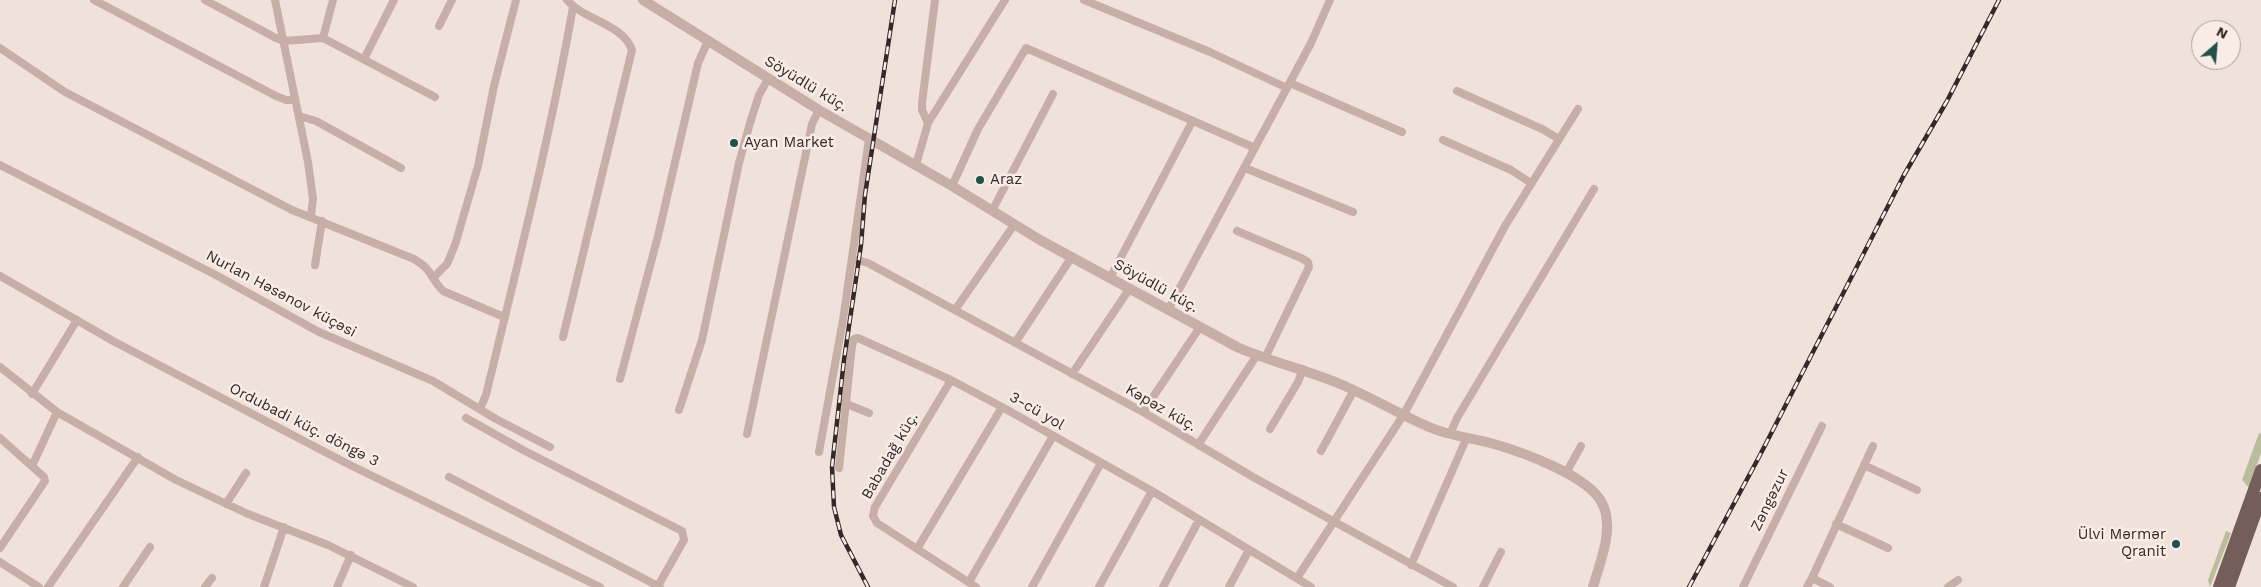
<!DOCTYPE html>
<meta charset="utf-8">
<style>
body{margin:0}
#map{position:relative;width:2261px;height:587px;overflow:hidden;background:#f0e2db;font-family:"Work Sans",sans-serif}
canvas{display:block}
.north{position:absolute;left:2191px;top:20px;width:50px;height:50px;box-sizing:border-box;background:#f8ece7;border:1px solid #aa9e9b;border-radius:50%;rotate:27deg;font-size:14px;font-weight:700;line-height:20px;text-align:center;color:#342928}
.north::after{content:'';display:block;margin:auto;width:18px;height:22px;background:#20524b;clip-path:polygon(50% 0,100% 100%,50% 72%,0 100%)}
</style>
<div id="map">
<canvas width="2261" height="587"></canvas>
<div class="north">N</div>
</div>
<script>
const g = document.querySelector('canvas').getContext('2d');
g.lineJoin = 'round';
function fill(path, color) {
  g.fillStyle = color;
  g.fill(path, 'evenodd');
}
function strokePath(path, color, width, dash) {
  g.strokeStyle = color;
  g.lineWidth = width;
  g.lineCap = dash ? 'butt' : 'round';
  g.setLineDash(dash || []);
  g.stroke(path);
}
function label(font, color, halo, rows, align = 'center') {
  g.font = font + ' "Work Sans",sans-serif';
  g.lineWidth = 5;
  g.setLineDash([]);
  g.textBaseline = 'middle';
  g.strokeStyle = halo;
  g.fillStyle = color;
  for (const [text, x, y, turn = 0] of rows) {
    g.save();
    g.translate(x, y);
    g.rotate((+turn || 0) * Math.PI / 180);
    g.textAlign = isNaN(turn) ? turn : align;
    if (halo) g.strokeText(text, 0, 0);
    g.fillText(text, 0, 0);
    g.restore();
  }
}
fill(new Path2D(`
 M2259,433L2261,434V453L2249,488L2242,480Z
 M2226,531L2231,533L2210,587L2208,580Z`), '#b9bd9c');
strokePath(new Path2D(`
 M94,0L276,96L286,100H294
 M205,0L276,38L284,41L323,38L435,97
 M275,0L308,162L313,199L311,216
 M1084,0L1210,52L1287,88
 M439,26L452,0
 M323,38L333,0
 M0,48L65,92L292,210L414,259C434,271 429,277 443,291L504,317
 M364,59L394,0
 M1290,83L1402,132
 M1457,91L1542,129L1559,139
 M299,116L316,121L401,168
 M928,123L1005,0
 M1443,140L1511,170L1531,183
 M0,165L214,274L319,332L433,381L496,419L550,447
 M916,165L928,123L922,110V103L935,0
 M1245,168L1353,212
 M952,186L978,129L1026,48L1255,148
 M992,211L1053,94
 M1237,231L1301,258L1308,262L1309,267L1265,358
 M853,259L868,263L1143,412L1253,477L1453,587
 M315,265L322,221
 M0,276L113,341L348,464L600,587
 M434,277L447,264L455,245L478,166L494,86L516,0
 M1110,278L1192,122
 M955,310L1014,225
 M1168,310L1311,43L1330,0
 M563,337L632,50C623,24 584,20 567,0
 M1015,343L1071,258
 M0,367L57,412L176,480L248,514L328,545L413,587
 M1072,374L1130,288
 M620,379L658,236L698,63L708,41
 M951,380L875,507L873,516L877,523L976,587
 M32,394L77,320
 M844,403L869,413
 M480,409L486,395C517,266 550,138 573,7
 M679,410L702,340L739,163L750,123L759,95L768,79
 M1143,412L1200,327
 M466,418L523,450L682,531L684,540L658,586
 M1270,429L1298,382L1303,369
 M747,434L812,124L819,110
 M1450,434L1457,418L1594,189
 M0,438L44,477L45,481L0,548
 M1198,445L1257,355
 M1321,451L1354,390
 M819,452L843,320L869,139
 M1864,465L1917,490
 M32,466L57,412
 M839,468L852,346L854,339L858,338L951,380L1002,407L1152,491L1311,587
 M1566,473L1581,446
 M449,477L660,587
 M226,504L246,473
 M1836,524L1888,548
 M917,549L1002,407
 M0,562L39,587
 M1411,565L1467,437
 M1297,578L1404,414L1505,226L1578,109
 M1812,578L1873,446
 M969,582L1053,436
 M48,587L138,457
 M123,587L150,547
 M205,587L212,578
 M264,587L284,527
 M337,587L351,555
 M1032,587L1101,463
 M1099,587L1152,491
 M1163,587L1199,520
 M1229,587L1249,550
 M1483,587L1501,552
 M1743,587L1822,426
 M1807,587L1812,578L1830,587
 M1948,587L1958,580`), '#c7afa8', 8);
strokePath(new Path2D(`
 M643,0L819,110L952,186L1040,240L1237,347C1271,362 1306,370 1340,384C1371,397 1399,414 1429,427C1449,436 1473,438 1494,444C1522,452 1589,476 1602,503C1615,528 1600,562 1593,587`), '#c7afa8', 10);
strokePath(new Path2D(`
 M2219,587L2261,470
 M2229,587L2261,498`), '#755d5a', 12);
const rail = new Path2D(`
 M868,587L841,535L834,507L832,467L844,360L861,245L865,195L895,0
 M1689,587L1759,457L1904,175L1947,101L1999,0`);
strokePath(rail, '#342928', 4.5);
strokePath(rail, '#f8ece7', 2.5, [8]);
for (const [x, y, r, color] of [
 [734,143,5,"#20524b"],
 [980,180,5,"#20524b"],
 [2176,544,5,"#20524b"]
]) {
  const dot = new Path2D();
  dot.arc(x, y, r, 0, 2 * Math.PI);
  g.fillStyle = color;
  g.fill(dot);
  strokePath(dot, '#f8ece7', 2);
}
label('15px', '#342928', '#f8ece7', [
 ["Söyüdlü küç.",806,84,31],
 ["Söyüdlü küç.",1156,286,29],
 ["Nurlan Həsənov küçəsi",281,294,28],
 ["Kəpəz küç.",1161,408,30],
 ["3-cü yol",1037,411,30],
 ["Ordubadi küç. döngə 3",304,425,27],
 ["Babadağ küç.",890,456,-60],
 ["Zəngəzur",1770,500,-64]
]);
label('15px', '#342928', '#f8ece7', [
 ["Ayan Market",744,143],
 ["Araz",990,180],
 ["Ülvi Mərmər",2166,535,"right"],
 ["Qranit",2166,552,"right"]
], 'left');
</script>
